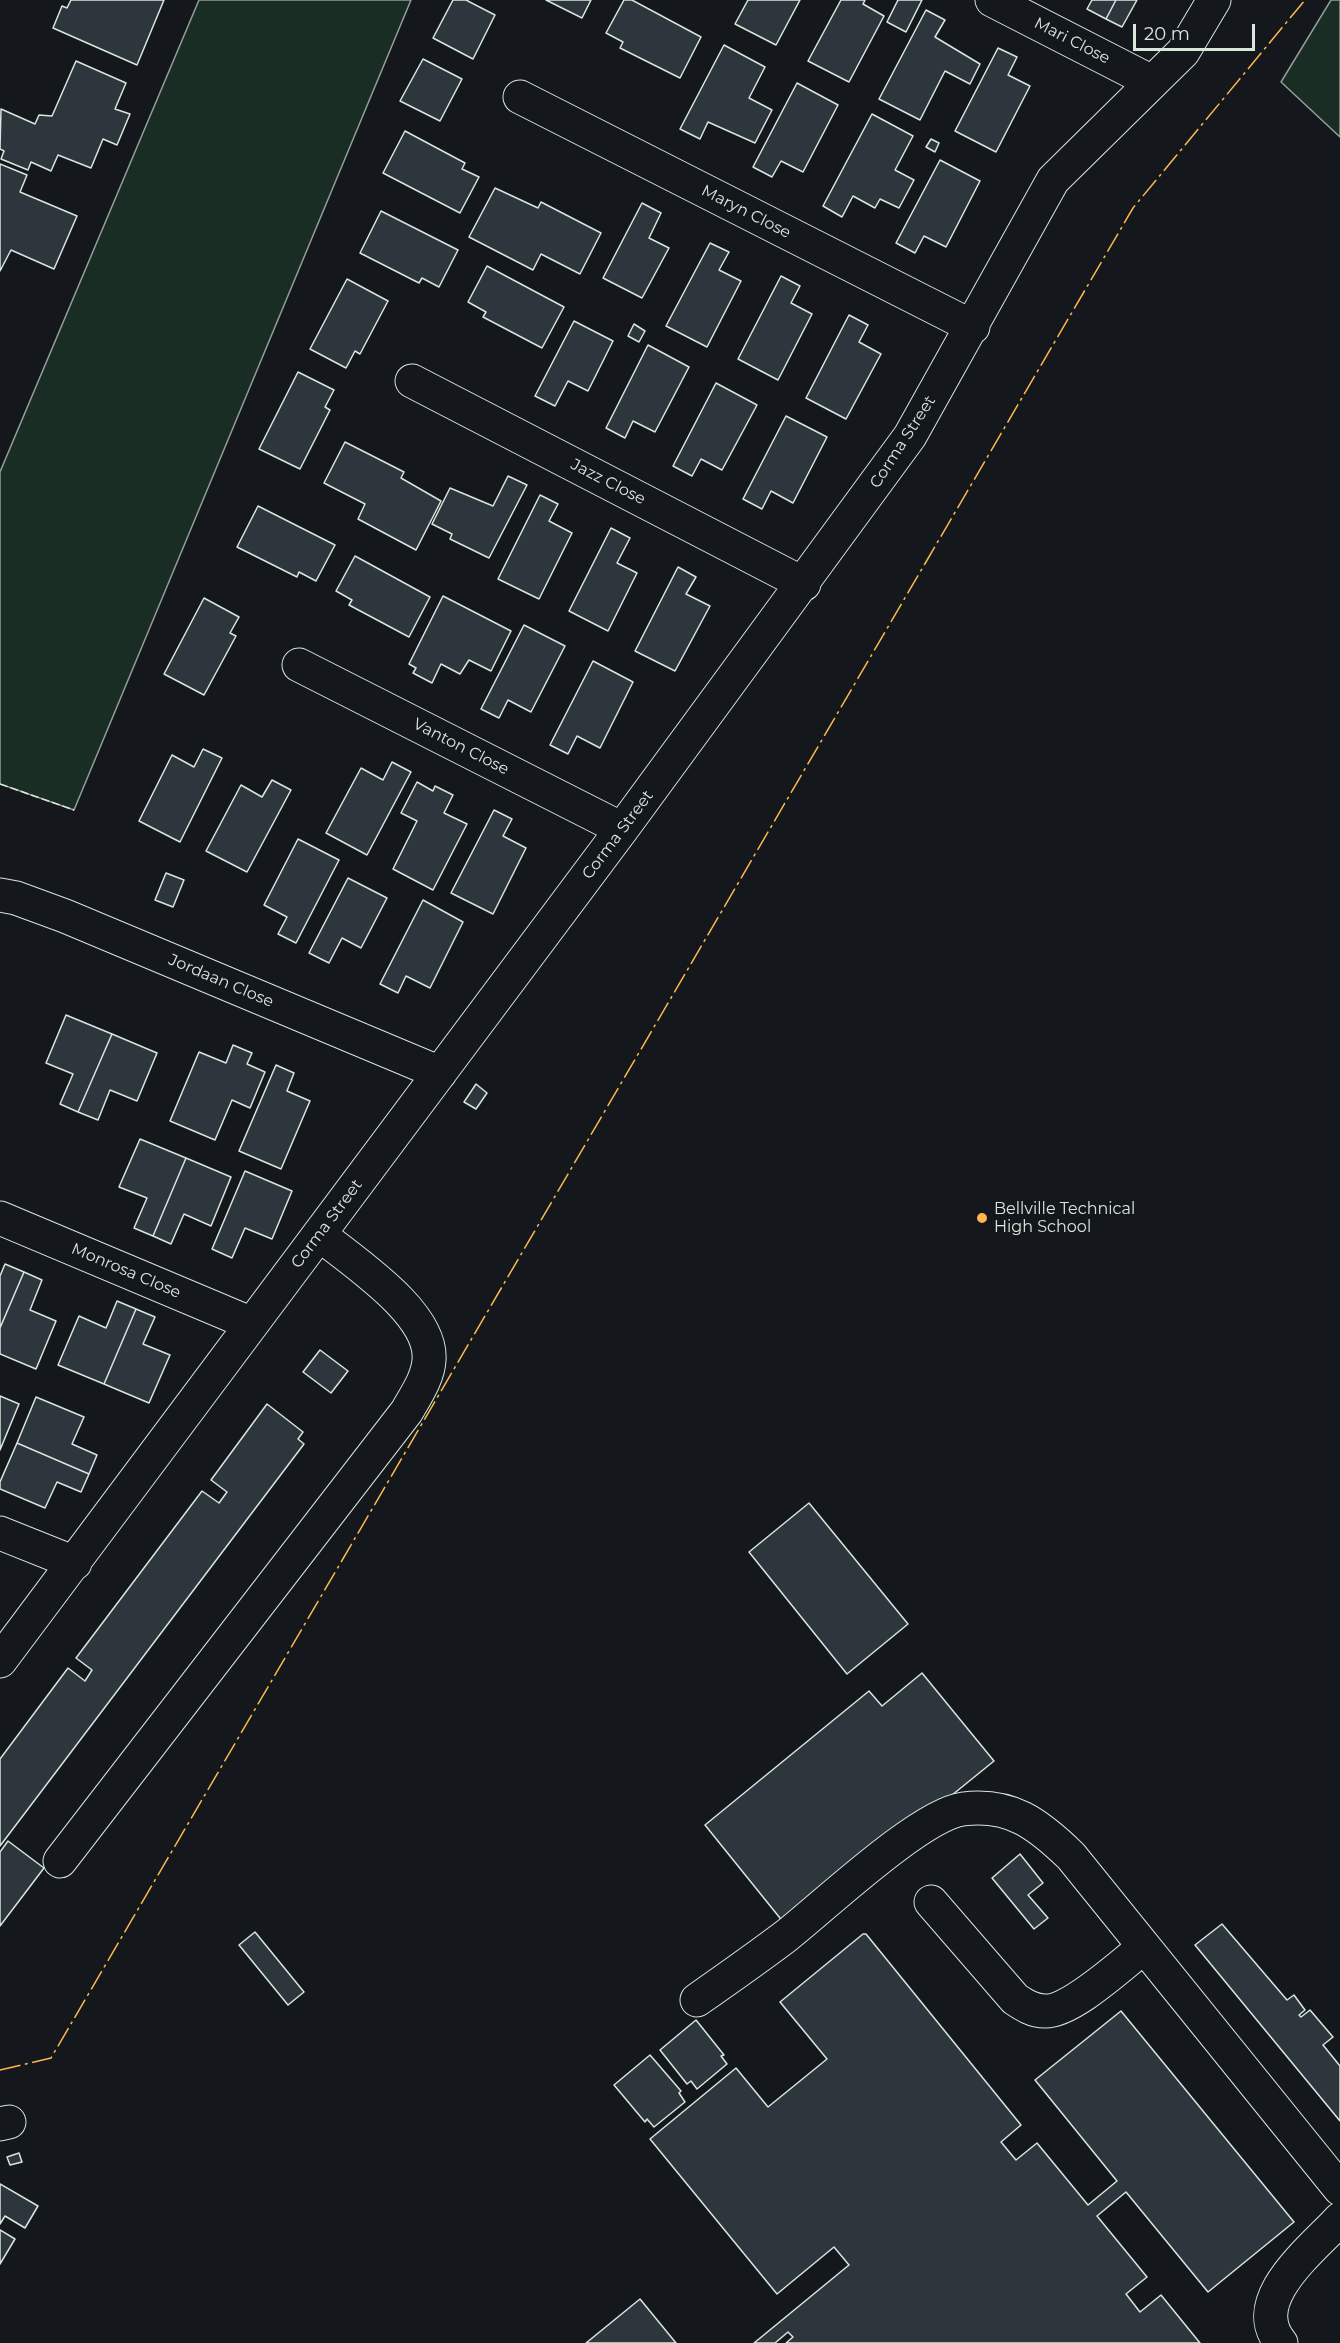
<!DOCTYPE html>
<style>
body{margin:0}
#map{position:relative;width:1340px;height:2343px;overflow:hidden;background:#14181c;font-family:Montserrat,sans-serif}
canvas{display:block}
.scale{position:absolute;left:1133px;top:24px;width:122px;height:27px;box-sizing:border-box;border:3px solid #d8e6dc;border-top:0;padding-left:8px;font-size:18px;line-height:21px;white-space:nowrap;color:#d8e6dc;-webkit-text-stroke:4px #14181c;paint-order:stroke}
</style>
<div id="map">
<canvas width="1340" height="2343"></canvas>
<div class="scale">20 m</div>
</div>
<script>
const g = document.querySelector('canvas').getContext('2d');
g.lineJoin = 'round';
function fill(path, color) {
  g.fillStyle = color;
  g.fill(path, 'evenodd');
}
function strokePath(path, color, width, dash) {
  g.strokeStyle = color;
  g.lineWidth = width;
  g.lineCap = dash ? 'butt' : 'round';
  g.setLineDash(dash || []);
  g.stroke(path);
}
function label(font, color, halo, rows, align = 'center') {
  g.font = font + ' Montserrat,sans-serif';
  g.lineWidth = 4.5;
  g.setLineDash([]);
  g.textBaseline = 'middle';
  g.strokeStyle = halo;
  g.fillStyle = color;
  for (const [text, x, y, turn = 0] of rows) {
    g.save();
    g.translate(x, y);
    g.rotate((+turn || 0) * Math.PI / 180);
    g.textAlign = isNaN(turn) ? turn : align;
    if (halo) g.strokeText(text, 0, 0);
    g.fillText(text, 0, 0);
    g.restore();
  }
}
const green = new Path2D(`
 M199,0H411L74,810L0,784V472Z
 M1331,0H1340V137L1281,82Z`);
fill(green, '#1a2d24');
strokePath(green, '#939e99', 1.5);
const building = new Path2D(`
 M71,0H164L137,65L53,28L62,6L67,8Z
 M453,0H466L495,15L473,59L433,38Z
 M546,0H591L582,18Z
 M624,0H632L701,37L680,78L620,48L623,42L606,33Z
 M748,0H800L776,45L735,24Z
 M841,0H865L863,4L884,16L849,82L808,61Z
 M898,0H922L906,32L887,22Z
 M1092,0H1116L1106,19L1087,9Z
 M1116,0H1137L1122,27L1106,19Z
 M926,10L945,20L935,37L980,64L970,84L945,71L920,120L879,99Z
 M724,45L765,67L749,98L772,110L755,143L708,122L700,139L680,129Z
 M998,48L1017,57L1008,75L1030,86L996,152L955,131Z
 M423,59L462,79L440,121L400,101Z
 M76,61L126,83L115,109L130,114L117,145L103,139L91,168L58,155L51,171L31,162L28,170L1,159L4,151L0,149L1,109L35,124L39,115L52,116Z
 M797,83L838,105L803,172L781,161L772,177L753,167Z
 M872,114L913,136L895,170L914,180L899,208L880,199L875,208L853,196L842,217L823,206Z
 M405,131L465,163L462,169L479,177L460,213L383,173Z
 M931,139L939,143L935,152L926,147Z
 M940,160L980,181L946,247L924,236L915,253L896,243Z
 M0,164L27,175L20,192L77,216L54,269L11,250L0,271Z
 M495,188L538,208L541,202L601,233L580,274L541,254L533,270L469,237Z
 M642,203L661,213L649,238L669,248L642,298L603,278Z
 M381,211L458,250L439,287L422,278L419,283L360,253Z
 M710,243L729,252L719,270L741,281L707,347L666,326Z
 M487,266L564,307L542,348L483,317L486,312L468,302Z
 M781,276L800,286L791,303L812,314L778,380L738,359Z
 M347,279L388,301L360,354L355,351L346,368L310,349Z
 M849,315L868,325L859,342L881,354L846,419L806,398Z
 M574,321L613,341L588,391L568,381L555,406L535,396Z
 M634,324L645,331L639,342L628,336Z
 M648,345L689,367L655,432L633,421L625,438L606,428Z
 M298,372L334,390L325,407L330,410L300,469L259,449Z
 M716,383L757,405L722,470L701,459L692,476L673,466Z
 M786,416L827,437L793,503L771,491L762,509L743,499Z
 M345,442L404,472L401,478L441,501L416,550L358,519L365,504L324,483Z
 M508,476L527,485L489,558L450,539L452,534L432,524L450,488L493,506Z
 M540,495L558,504L549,521L572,533L539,599L498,579Z
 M258,506L335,545L316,581L299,572L297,577L237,547Z
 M611,528L630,538L617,563L637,573L608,631L569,611Z
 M355,556L430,597L409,637L349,605L352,600L336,591Z
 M678,567L696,577L686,594L710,606L675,671L635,651Z
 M443,596L511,631L491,671L469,660L460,674L441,664L432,683L413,673L416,668L409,664Z
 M204,598L239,617L230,633L236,636L204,695L164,674Z
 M524,625L565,646L531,712L508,700L499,718L481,709Z
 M593,661L633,682L600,748L577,736L568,754L550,745Z
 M203,749L222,758L180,842L139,821L172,755L194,767Z
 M392,762L411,772L367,855L326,833L361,768L383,780Z
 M272,780L291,790L247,872L206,851L241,785L262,797Z
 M417,782L433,791L435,786L453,795L444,813L467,824L433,890L393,869L417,821L401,813Z
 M494,810L512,819L503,836L526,848L493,914L451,893Z
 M298,839L339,860L296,943L278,934L287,917L264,905Z
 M166,873L184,880L173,907L155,900Z
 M348,878L387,898L361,948L342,938L329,963L309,953Z
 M423,900L463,922L430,988L406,976L398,993L380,984Z
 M66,1015L112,1034L78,1112L60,1104L73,1074L46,1063Z
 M112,1034L157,1053L137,1101L110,1090L98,1120L78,1112Z
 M233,1045L252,1053L247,1064L265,1072L250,1108L232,1100L215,1140L170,1121L199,1052L226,1063Z
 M276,1065L294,1073L287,1091L310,1101L281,1169L239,1151Z
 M476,1084L487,1093L476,1109L464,1102Z
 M140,1139L186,1158L153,1236L134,1228L147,1198L119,1187Z
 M186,1158L231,1177L211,1226L184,1214L171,1244L153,1236Z
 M245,1171L292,1191L272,1239L245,1228L232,1258L212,1249Z
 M5,1264L24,1272L0,1328V1276Z
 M24,1272L42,1280L30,1310L56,1321L36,1369L0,1354V1328Z
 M117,1301L136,1309L104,1384L58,1365L79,1316L106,1328Z
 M136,1309L155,1317L143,1344L170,1355L149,1403L104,1384Z
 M320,1350L348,1371L331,1393L303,1372Z
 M0,1396L19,1404L0,1450Z
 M36,1397L84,1417L72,1444L97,1455L89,1474L17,1443Z
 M267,1404L303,1432L298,1439L304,1444L0,1846V1759L68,1668L85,1681L92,1670L76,1658L202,1491L219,1503L227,1492L211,1480Z
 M17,1443L89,1474L81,1492L57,1482L45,1508L0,1489V1482Z
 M809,1503L908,1624L847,1674L749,1552Z
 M922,1673L994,1761L788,1928L705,1825L869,1691L882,1706Z
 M8,1841L44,1868L0,1926V1852Z
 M1020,1854L1043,1883L1028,1895L1048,1918L1034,1929L992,1878Z
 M1222,1924L1287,2000L1294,1995L1305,2010L1299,2015L1301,2017L1310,2010L1333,2037L1323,2045L1340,2066V2121L1195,1945Z
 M255,1932L304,1992L288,2005L239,1945Z
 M863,1934H866L1021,2125L1001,2142L1016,2160L1037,2143L1088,2205L1117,2181L1035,2080L1121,2011L1294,2222L1208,2292L1126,2192L1097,2216L1147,2277L1126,2294L1140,2312L1161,2295L1200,2343H786L793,2337L788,2332L775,2343H754L849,2265L834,2247L777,2294L650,2139L736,2068L768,2107L827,2059L780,2002Z
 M696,2020L724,2055L721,2056L727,2064L697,2089L691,2081L687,2084L660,2050Z
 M650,2055L681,2091L679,2093L685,2102L654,2127L647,2119L645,2122L614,2085Z
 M19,2153L22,2162L10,2165L7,2157Z
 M0,2184L38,2206L25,2228L5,2216L0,2224Z
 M0,2230L15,2239L0,2264Z
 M640,2299L676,2343H586Z`);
fill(building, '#2c363c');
strokePath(building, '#d8e6dc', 1.5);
const minor = new Path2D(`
 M992,0L1152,82
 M520,97L973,327
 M412,381L804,584
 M299,665L622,829
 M0,895L16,898L65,916L440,1073
 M0,1218L252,1324
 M0,1533L75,1563
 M0,1661L622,829L910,436L1053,180L1183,52L1214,0
 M60,1861L407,1411C416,1395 428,1378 429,1360C433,1313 353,1262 319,1234
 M931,1902L1015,1999C1024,2005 1033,2011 1045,2011C1071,2012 1122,1964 1143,1948
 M697,2000C727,1979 757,1958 786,1936C824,1906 920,1815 963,1809C1011,1803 1038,1824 1071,1856L1340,2189
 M0,2124L9,2122
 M1281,2343C1245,2300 1313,2249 1340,2219`);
strokePath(minor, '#d8e6dc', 35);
strokePath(minor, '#14181c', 33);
strokePath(new Path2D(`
 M0,784L74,810`), '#d8e6dc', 1.5, [8, 3]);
strokePath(new Path2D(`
 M0,2070L51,2058L1133,208L1305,0`), '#ffb74d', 1.5, [21, 4.5, 3, 4.5]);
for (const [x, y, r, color] of [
 [982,1218,6,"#ffb74d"]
]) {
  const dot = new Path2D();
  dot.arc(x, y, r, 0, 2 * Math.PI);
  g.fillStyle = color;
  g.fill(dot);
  strokePath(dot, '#14181c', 2);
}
label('16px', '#d8e6dc', '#14181c', [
 ["Mari Close",1072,41,27],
 ["Maryn Close",746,212,27],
 ["Corma Street",903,442,-57],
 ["Jazz Close",608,482,27],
 ["Vanton Close",461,747,27],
 ["Corma Street",618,835,-53],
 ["Jordaan Close",221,981,23],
 ["Corma Street",327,1224,-53],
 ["Monrosa Close",126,1271,23]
]);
label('16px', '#d8e6dc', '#14181c', [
 ["Bellville Technical",994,1209],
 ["High School",994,1227]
], 'left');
</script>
